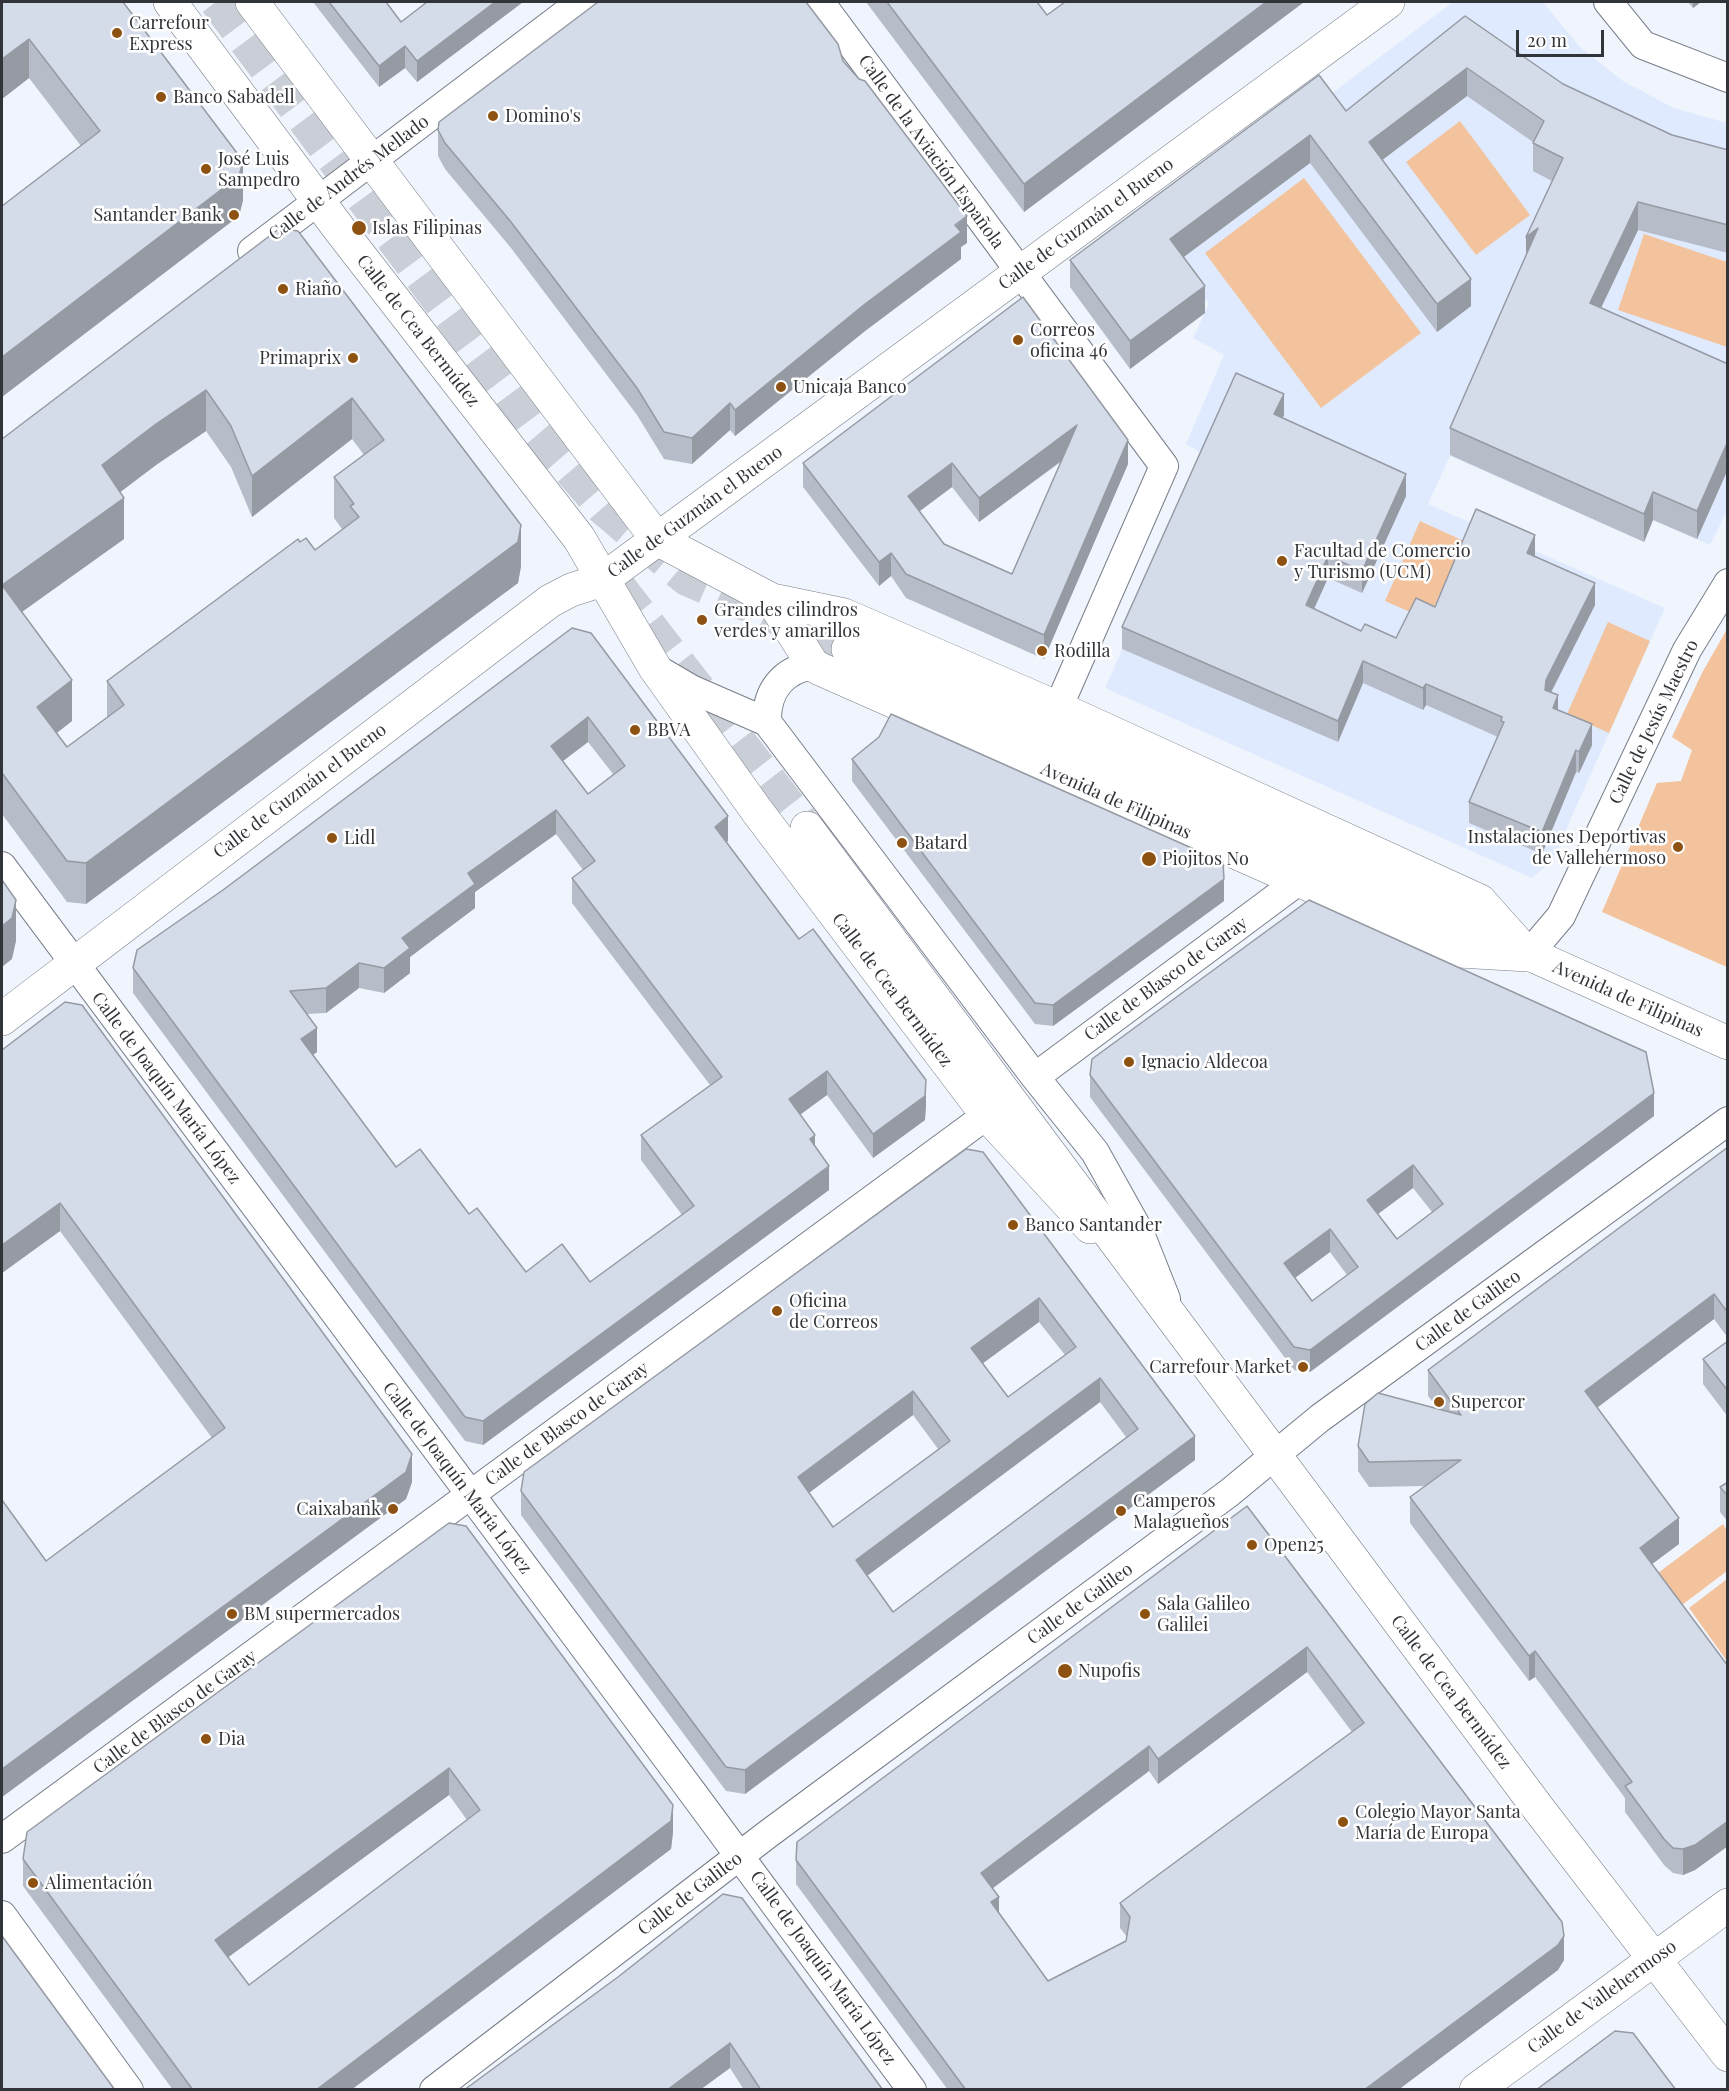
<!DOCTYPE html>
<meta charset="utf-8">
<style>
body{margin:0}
#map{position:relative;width:1729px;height:2091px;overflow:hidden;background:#f0f5fd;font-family:"Playfair Display",serif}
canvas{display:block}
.frame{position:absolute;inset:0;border:3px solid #313439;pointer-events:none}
.scale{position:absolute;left:1516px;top:30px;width:88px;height:27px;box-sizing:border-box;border:3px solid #313439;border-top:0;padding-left:8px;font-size:18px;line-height:21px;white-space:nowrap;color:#313439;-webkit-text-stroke:4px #fff;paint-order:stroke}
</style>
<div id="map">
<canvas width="1729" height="2091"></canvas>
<div class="frame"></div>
<div class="scale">20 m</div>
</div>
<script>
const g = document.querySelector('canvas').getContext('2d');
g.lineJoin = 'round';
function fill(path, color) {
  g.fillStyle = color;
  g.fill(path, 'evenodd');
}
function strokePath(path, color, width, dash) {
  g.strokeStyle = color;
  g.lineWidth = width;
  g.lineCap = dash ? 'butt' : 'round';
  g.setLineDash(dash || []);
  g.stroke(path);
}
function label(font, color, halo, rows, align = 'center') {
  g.font = font + ' "Playfair Display",serif';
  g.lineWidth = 5;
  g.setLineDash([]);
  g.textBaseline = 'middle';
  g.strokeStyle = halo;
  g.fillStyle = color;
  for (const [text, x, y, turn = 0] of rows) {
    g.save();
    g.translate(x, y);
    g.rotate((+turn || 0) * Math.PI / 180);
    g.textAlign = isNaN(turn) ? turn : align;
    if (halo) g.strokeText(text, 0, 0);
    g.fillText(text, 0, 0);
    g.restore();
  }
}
fill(new Path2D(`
 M1453,2H1543L1579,46L1623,81L1674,108L1727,123L1728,509L1710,545L1653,520L1644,542L1450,456L1428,504L1665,608L1552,861L1532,878L1105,688L1208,457L1186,444L1224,355L1193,338L1209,304L1177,262L1319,103Z`), '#dfeafe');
fill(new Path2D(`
 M1460,121L1530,215L1476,255L1406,162Z
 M1304,178L1421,333L1321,408L1205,253Z
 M1644,234L1727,262V347L1618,310Z
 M1420,521L1464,541L1428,620L1385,601Z
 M1608,622L1650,641L1609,733L1567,714Z
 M1727,629V967L1602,912L1657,783L1681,781L1692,750L1672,737L1702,673Z
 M1723,1524L1727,1531V1571L1682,1605L1658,1573Z
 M1727,1579V1661L1689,1608Z`), '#f2c39c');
strokePath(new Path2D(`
 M216,2L531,425L603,509L686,579L848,649
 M619,586L807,828`), '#caced6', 33, [33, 16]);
const street = new Path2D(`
 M820,2L1164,466L1058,708
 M1608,2L1643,45L1728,78
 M252,251L581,2
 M813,665C783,670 766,691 767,722L1035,1077L1095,1152L1139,1231L1166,1299
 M657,669L691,689L767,722
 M2,866C305,1273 611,1680 912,2090
 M1528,955L1561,916L1687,650L1728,583
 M1035,1077L1297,882
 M2,1839L987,1115
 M2,1915L129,2090
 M434,2090L768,1834L1229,1493L1320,1418L1728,1121`);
const secondary = new Path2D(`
 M170,2L340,230L579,538L655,668L757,811L987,1115L1090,1227
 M252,2L657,539L772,600L844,615L1058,708L1480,901L1528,955
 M772,600L813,665L820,669L1459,951L1528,955
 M2,1019L550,601L571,590L602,580L1388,2
 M1476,2090L1728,1905`);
const primary = new Path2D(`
 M848,649L1728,1043
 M807,828L1538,1808L1728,2055`);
strokePath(street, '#777d89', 30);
strokePath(secondary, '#777d89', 34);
strokePath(primary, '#777d89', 34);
strokePath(street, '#fff', 28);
strokePath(secondary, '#fff', 33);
strokePath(primary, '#fff', 33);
fill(new Path2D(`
 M2,2L243,200L239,216L81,146L29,78L2,99Z
 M313,2H386L401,22L427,2H523L417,82L405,68L379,87Z
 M866,2H1037L1047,15L1065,2H1304L1024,212Z
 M1688,2H1701L1693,8Z
 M1465,16L1563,84L1672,135L1728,150V253L1638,230L1601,308L1728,364V469L1697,539L1653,520L1644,542L1450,455V428L1526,257L1552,181L1533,171V142L1467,96L1382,160L1471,306L1437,332L1310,163L1184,257L1205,313L1130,369L1070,287V260L1346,111Z
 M438,130L967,243L961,247V259L865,331L735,436L730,430L692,464L664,459L637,415L511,248L445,169L438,156Z
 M280,228L521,566L518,583L86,904L67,902L2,814V439ZM206,431L231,467L252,517L352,439L364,455L334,477V518L342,529L315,550L300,542L107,681V717L67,747L57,733L72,721L22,612L124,539L120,492L156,465Z
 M1023,297L1128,464L1044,659L906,598L891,576L879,586L803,487V463ZM1062,461L1012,574L944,544L919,511L952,487L979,522Z
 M1284,415L1282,418L1406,496L1362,593L1328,578L1314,609L1361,631L1396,638L1435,607L1535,557L1595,605L1551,693L1558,710L1592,745L1579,773L1576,772L1542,854L1469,823V802L1498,737L1426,705L1423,710L1363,683L1338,742L1122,649V627Z
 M572,628L728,841L726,842L799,939L926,1104L925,1120L873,1158L827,1095L800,1114L815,1147L829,1190L483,1445L465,1441L133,993V968L223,890ZM588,742L613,774L588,794L563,761ZM556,834L583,870L572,878V903L710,1085L641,1135V1160L682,1215L590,1282L526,1272L469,1214L396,1167L313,1055L317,1052L307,1014L326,1013L359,988L384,993L410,973V957L475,908V892Z
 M852,759L1224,901L1053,1026L1035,1024L852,781Z
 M2,1050L412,1482L406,1499L2,1797V1500L46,1561L212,1438L60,1231L2,1273Z
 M1090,1075L1654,1116L1310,1372L1294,1370L1090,1097ZM1413,1188L1432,1212L1397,1239L1378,1214ZM1330,1252L1347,1275L1312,1301L1295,1278Z
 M1728,1147V1338L1714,1319L1597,1407L1679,1544L1652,1564L1728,1666V1846L1695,1870L1683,1875L1673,1873L1664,1865L1625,1812V1798L1535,1677L1529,1681L1410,1523V1497L1426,1486L1369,1487L1358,1471V1446L1438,1408L1428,1396V1370Z
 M966,1149L1195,1460L745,1794L726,1791L521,1515V1491ZM1039,1322L1065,1355L1008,1397L983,1363ZM1100,1402L1126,1437L893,1612L867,1576ZM913,1415L938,1449L833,1527L809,1493Z
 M1728,1341V1417L1703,1384V1359Z
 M1728,1482V1522L1720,1512V1487Z
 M1247,1506L1564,1960L1558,1970L1398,2090H948L796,1884V1860ZM1307,1672L1352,1732L1120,1903V1928L1127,1937L1126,1941L1048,1981L999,1912L993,1888L1149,1771L1158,1784Z
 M449,1523L673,1832L671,1849L351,2090H173L23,1886V1859ZM449,1795L467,1820L249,1985L228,1957Z
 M618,1977L883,2090H744L730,2068Z`), '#b7bdc8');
fill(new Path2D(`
 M495,2H523L417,82V61Z
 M1266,2H1304L1024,212V184Z
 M1693,2H1701L1693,8Z
 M29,39V78L2,99V59Z
 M405,46V68L379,87V66Z
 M1467,68V96L1369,170V142Z
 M1310,135V163L1170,267V239Z
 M243,161V200L239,216L2,397V357Z
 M1638,202V230L1590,331V303Z
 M967,216V243L961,247V259L865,331L735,436V410Z
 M1538,228L1526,265V237Z
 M1471,279V306L1437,332V304Z
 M1205,286V313L1130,369V341Z
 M206,390V431L156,465L102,506V465L156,424Z
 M1284,394V415L1274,436V414Z
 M352,398V439L252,517V476Z
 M730,403V430L692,464V438Z
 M1077,425V449L979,522V498Z
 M1128,440V464L1044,659V635Z
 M1728,441V469L1697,539V511Z
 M952,463V487L908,520V496Z
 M1406,474V496L1362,593V571Z
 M1653,492V520L1644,542V514Z
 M124,498V539L2,626V585Z
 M521,525V566L518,583L86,904V863Z
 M1535,535V557L1527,553Z
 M891,553V576L879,586V562Z
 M1328,556V578L1306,626V605Z
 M1595,583V605L1546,702L1545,690L1546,680Z
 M1363,661V683L1338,742V721Z
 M72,680V721L37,748V707Z
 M1426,684V705L1423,710V688Z
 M1558,695V717L1553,708Z
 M588,717V742L551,770V746Z
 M1592,724V745L1579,773V752Z
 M1576,750V772L1542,854V832Z
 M556,810V834L475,892V908L410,957V973L384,993V968L402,938L468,873Z
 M728,816V841L715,851V827Z
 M1224,879V901L1053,1026V1005Z
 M16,900V941L12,959L2,967V926Z
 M359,963V988L326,1013V988Z
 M317,1028V1052L301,1063V1039Z
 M827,1071V1095L789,1123V1099Z
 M926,1080V1104L925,1120L873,1158V1134Z
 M1654,1093V1116L1310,1372V1350Z
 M815,1135V1159L810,1139Z
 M1413,1165V1188L1367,1222V1200Z
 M829,1166V1190L483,1445V1421Z
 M60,1203V1231L2,1273V1245Z
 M1330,1229V1252L1284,1286V1263Z
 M1714,1294V1319L1585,1417V1391Z
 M1039,1298V1322L971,1372V1348Z
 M1100,1378V1402L856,1584V1560Z
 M913,1391V1415L798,1501V1477Z
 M1195,1436V1460L745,1794V1770Z
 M412,1454V1482L406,1499L2,1797V1769Z
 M1679,1518V1544L1640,1573V1548Z
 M1307,1647V1672L1158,1784V1759Z
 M1535,1651V1677L1529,1681V1656Z
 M1149,1746V1771L981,1897V1873Z
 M449,1768V1795L215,1967V1940Z
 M673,1805V1832L671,1849L351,2090H316Z
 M1728,1821V1846L1695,1870L1683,1875V1849Z
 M999,1897V1921L991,1902Z
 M1564,1936V1960L1558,1970L1398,2090H1364Z
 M730,2043V2068L700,2090H667Z`), '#959aa3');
const building = new Path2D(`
 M2,2H123L243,161L239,176L2,357V206L100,131L29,39L2,59Z
 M329,2H386L401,22L427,2H495L417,61L405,46L379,66Z
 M598,2H806L838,44L843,61L859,79L865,81L967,216L955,225L961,232L865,304L735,410L730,403L692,438L664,432L637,388L511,222L445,143L438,130L439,122Z
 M887,2H1037L1047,15L1065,2H1266L1024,184Z
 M1465,16L1563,84L1672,135L1728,150V225L1638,202L1590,303L1728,364V441L1697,511L1653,492L1644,514L1450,428L1538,228L1526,237L1563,158L1533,143L1544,121L1467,68L1369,142L1471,279L1437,304L1310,135L1170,239L1205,286L1130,341L1070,260L1319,75L1346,111Z
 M280,228L298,231L521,525L518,542L86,863L67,861L2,773V439ZM206,390L231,426L252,476L352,398L384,440L334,477L354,504L350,506L359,517L315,550L306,538L300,542L298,539L107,681L124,705L67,747L37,707L72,680L2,585L124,498L102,465L156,424Z
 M1023,297L1128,440L1044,635L906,574L891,553L879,562L803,463ZM1077,425L1012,574L944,544L908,496L952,463L979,498Z
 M1236,373L1284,394L1274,414L1406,474L1362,571L1328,556L1306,605L1361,631L1365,624L1396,638L1416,598L1435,607L1476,509L1535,535L1527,553L1595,583L1546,680L1545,690L1558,695L1553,708L1592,724L1579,752L1576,750L1542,832L1469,802L1504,722L1501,721L1502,717L1426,684L1423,688L1363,661L1338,721L1122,627Z
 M572,628L591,633L728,816L715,827L799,939L813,929L926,1080L925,1096L873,1134L827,1071L789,1099L815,1135L810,1139L829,1166L483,1421L465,1417L133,968L137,950L223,890ZM588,717L625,766L588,794L551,746ZM556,810L595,861L572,878L722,1077L641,1135L694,1206L590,1282L562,1244L526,1272L477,1208L469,1214L420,1149L396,1167L301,1039L317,1028L290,991L326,988L359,963L384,968L410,948L402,938L475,884L468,873Z
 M891,714L1223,862L1224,879L1053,1005L1035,1003L852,759L879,737Z
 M2,880L16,900L12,918L2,926Z
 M1309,900L1646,1052L1654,1093L1310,1350L1294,1347L1090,1075L1092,1059ZM1413,1165L1443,1204L1397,1239L1367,1200ZM1330,1229L1358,1267L1312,1301L1284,1263Z
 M65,1002L82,1005L412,1454L406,1472L2,1769V1500L46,1561L225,1428L60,1203L2,1245V1050Z
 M1728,1147V1313L1714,1294L1585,1391L1679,1518L1640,1548L1728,1666V1821L1695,1845L1683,1849L1673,1848L1664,1839L1625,1786L1632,1782L1535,1651L1529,1656L1410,1497L1461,1460L1369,1462L1358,1446L1365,1404L1378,1393L1461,1415L1428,1370Z
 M966,1149L983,1152L1195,1436L745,1770L726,1767L521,1491L524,1472ZM1039,1298L1076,1347L1008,1397L971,1348ZM1100,1378L1138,1429L893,1612L856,1560ZM913,1391L950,1441L833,1527L798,1477Z
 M1728,1341V1391L1703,1359Z
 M1728,1482V1496L1720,1487Z
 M1247,1506L1562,1922L1564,1936L1558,1945L1364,2090H966L796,1860L797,1842ZM1307,1647L1364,1723L1120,1903L1130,1917L1126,1941L1048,1981L991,1902L999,1897L981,1873L1149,1746L1158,1759Z
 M449,1523L466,1526L673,1805L671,1821L316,2090H193L23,1859L27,1832ZM449,1768L480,1810L249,1985L215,1940Z
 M723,1894L742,1898L883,2090H761L730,2043L667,2090H464L618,1977Z
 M2,1936L115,2090H2Z
 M1615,2031L1633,2033L1676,2090H1536Z`);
fill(building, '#d5dce9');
strokePath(building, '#959aa3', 1.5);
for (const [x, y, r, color] of [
 [117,33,6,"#8d5111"],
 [161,97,6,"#8d5111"],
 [493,116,6,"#8d5111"],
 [206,169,6,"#8d5111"],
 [234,215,6,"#8d5111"],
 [359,228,8,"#8d5111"],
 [283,289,6,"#8d5111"],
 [1018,340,6,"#8d5111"],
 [353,358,6,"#8d5111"],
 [781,387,6,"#8d5111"],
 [1282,561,6,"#8d5111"],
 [702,620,6,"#8d5111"],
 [1042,651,6,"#8d5111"],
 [635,730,6,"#8d5111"],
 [332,838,6,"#8d5111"],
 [902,843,6,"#8d5111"],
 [1678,847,6,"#8d5111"],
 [1149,859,8,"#8d5111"],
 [1129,1062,6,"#8d5111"],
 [1013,1225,6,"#8d5111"],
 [777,1311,6,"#8d5111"],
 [1303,1367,6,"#8d5111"],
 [1439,1402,6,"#8d5111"],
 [393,1509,6,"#8d5111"],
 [1121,1511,6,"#8d5111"],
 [1252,1545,6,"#8d5111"],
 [232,1614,6,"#8d5111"],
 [1145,1614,6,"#8d5111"],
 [1065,1671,8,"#8d5111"],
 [206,1739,6,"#8d5111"],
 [1343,1822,6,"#8d5111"],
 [33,1883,6,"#8d5111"]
]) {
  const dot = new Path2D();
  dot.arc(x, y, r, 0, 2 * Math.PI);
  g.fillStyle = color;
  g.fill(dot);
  strokePath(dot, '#fff', 2);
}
label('18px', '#313439', '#fff', [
 ["Carrefour",129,23],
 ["Express",129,44],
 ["Banco Sabadell",173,97],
 ["Domino's",505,116],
 ["José Luis",218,159],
 ["Sampedro",218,180],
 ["Santander Bank",222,215,"right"],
 ["Islas Filipinas",372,228],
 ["Riaño",295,289],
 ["Correos",1030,330],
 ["oficina 46",1030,351],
 ["Primaprix",341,358,"right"],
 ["Unicaja Banco",793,387],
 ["Facultad de Comercio",1294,551],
 ["y Turismo (UCM)",1294,572],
 ["Grandes cilindros",714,610],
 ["verdes y amarillos",714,631],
 ["Rodilla",1054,651],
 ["BBVA",647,730],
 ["Instalaciones Deportivas",1666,837,"right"],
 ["de Vallehermoso",1666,858,"right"],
 ["Lidl",344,838],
 ["Batard",914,843],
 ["Piojitos No",1162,859],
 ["Ignacio Aldecoa",1141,1062],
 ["Banco Santander",1025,1225],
 ["Oficina",789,1301],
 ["de Correos",789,1322],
 ["Carrefour Market",1291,1367,"right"],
 ["Supercor",1451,1402],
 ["Camperos",1133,1501],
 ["Malagueños",1133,1522],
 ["Caixabank",381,1509,"right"],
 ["Open25",1264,1545],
 ["Sala Galileo",1157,1604],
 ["Galilei",1157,1625],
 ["BM supermercados",244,1614],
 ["Nupofis",1078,1671],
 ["Dia",218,1739],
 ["Colegio Mayor Santa",1355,1812],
 ["María de Europa",1355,1833],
 ["Alimentación",45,1883]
], 'left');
label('18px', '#313439', '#fff', [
 ["Calle de la Aviación Española",931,152,54],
 ["Calle de Andrés Mellado",349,178,-37],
 ["Calle de Guzmán el Bueno",1086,224,-36],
 ["Calle de Cea Bermúdez",418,331,52],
 ["Calle de Guzmán el Bueno",695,512,-36],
 ["Calle de Jesús Maestro",1654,722,-64],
 ["Calle de Guzmán el Bueno",300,791,-37],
 ["Avenida de Filipinas",1116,801,24],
 ["Calle de Blasco de Garay",1166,979,-36],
 ["Calle de Cea Bermúdez",892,990,53],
 ["Avenida de Filipinas",1628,999,24],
 ["Calle de Joaquín María López",166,1088,53],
 ["Calle de Galileo",1468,1311,-36],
 ["Calle de Blasco de Garay",567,1424,-36],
 ["Calle de Joaquín María López",457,1478,53],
 ["Calle de Galileo",1080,1604,-36],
 ["Calle de Cea Bermúdez",1451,1692,53],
 ["Calle de Blasco de Garay",175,1712,-36],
 ["Calle de Galileo",690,1894,-37],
 ["Calle de Joaquín María López",823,1968,54],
 ["Calle de Vallehermoso",1602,1997,-36]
]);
</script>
